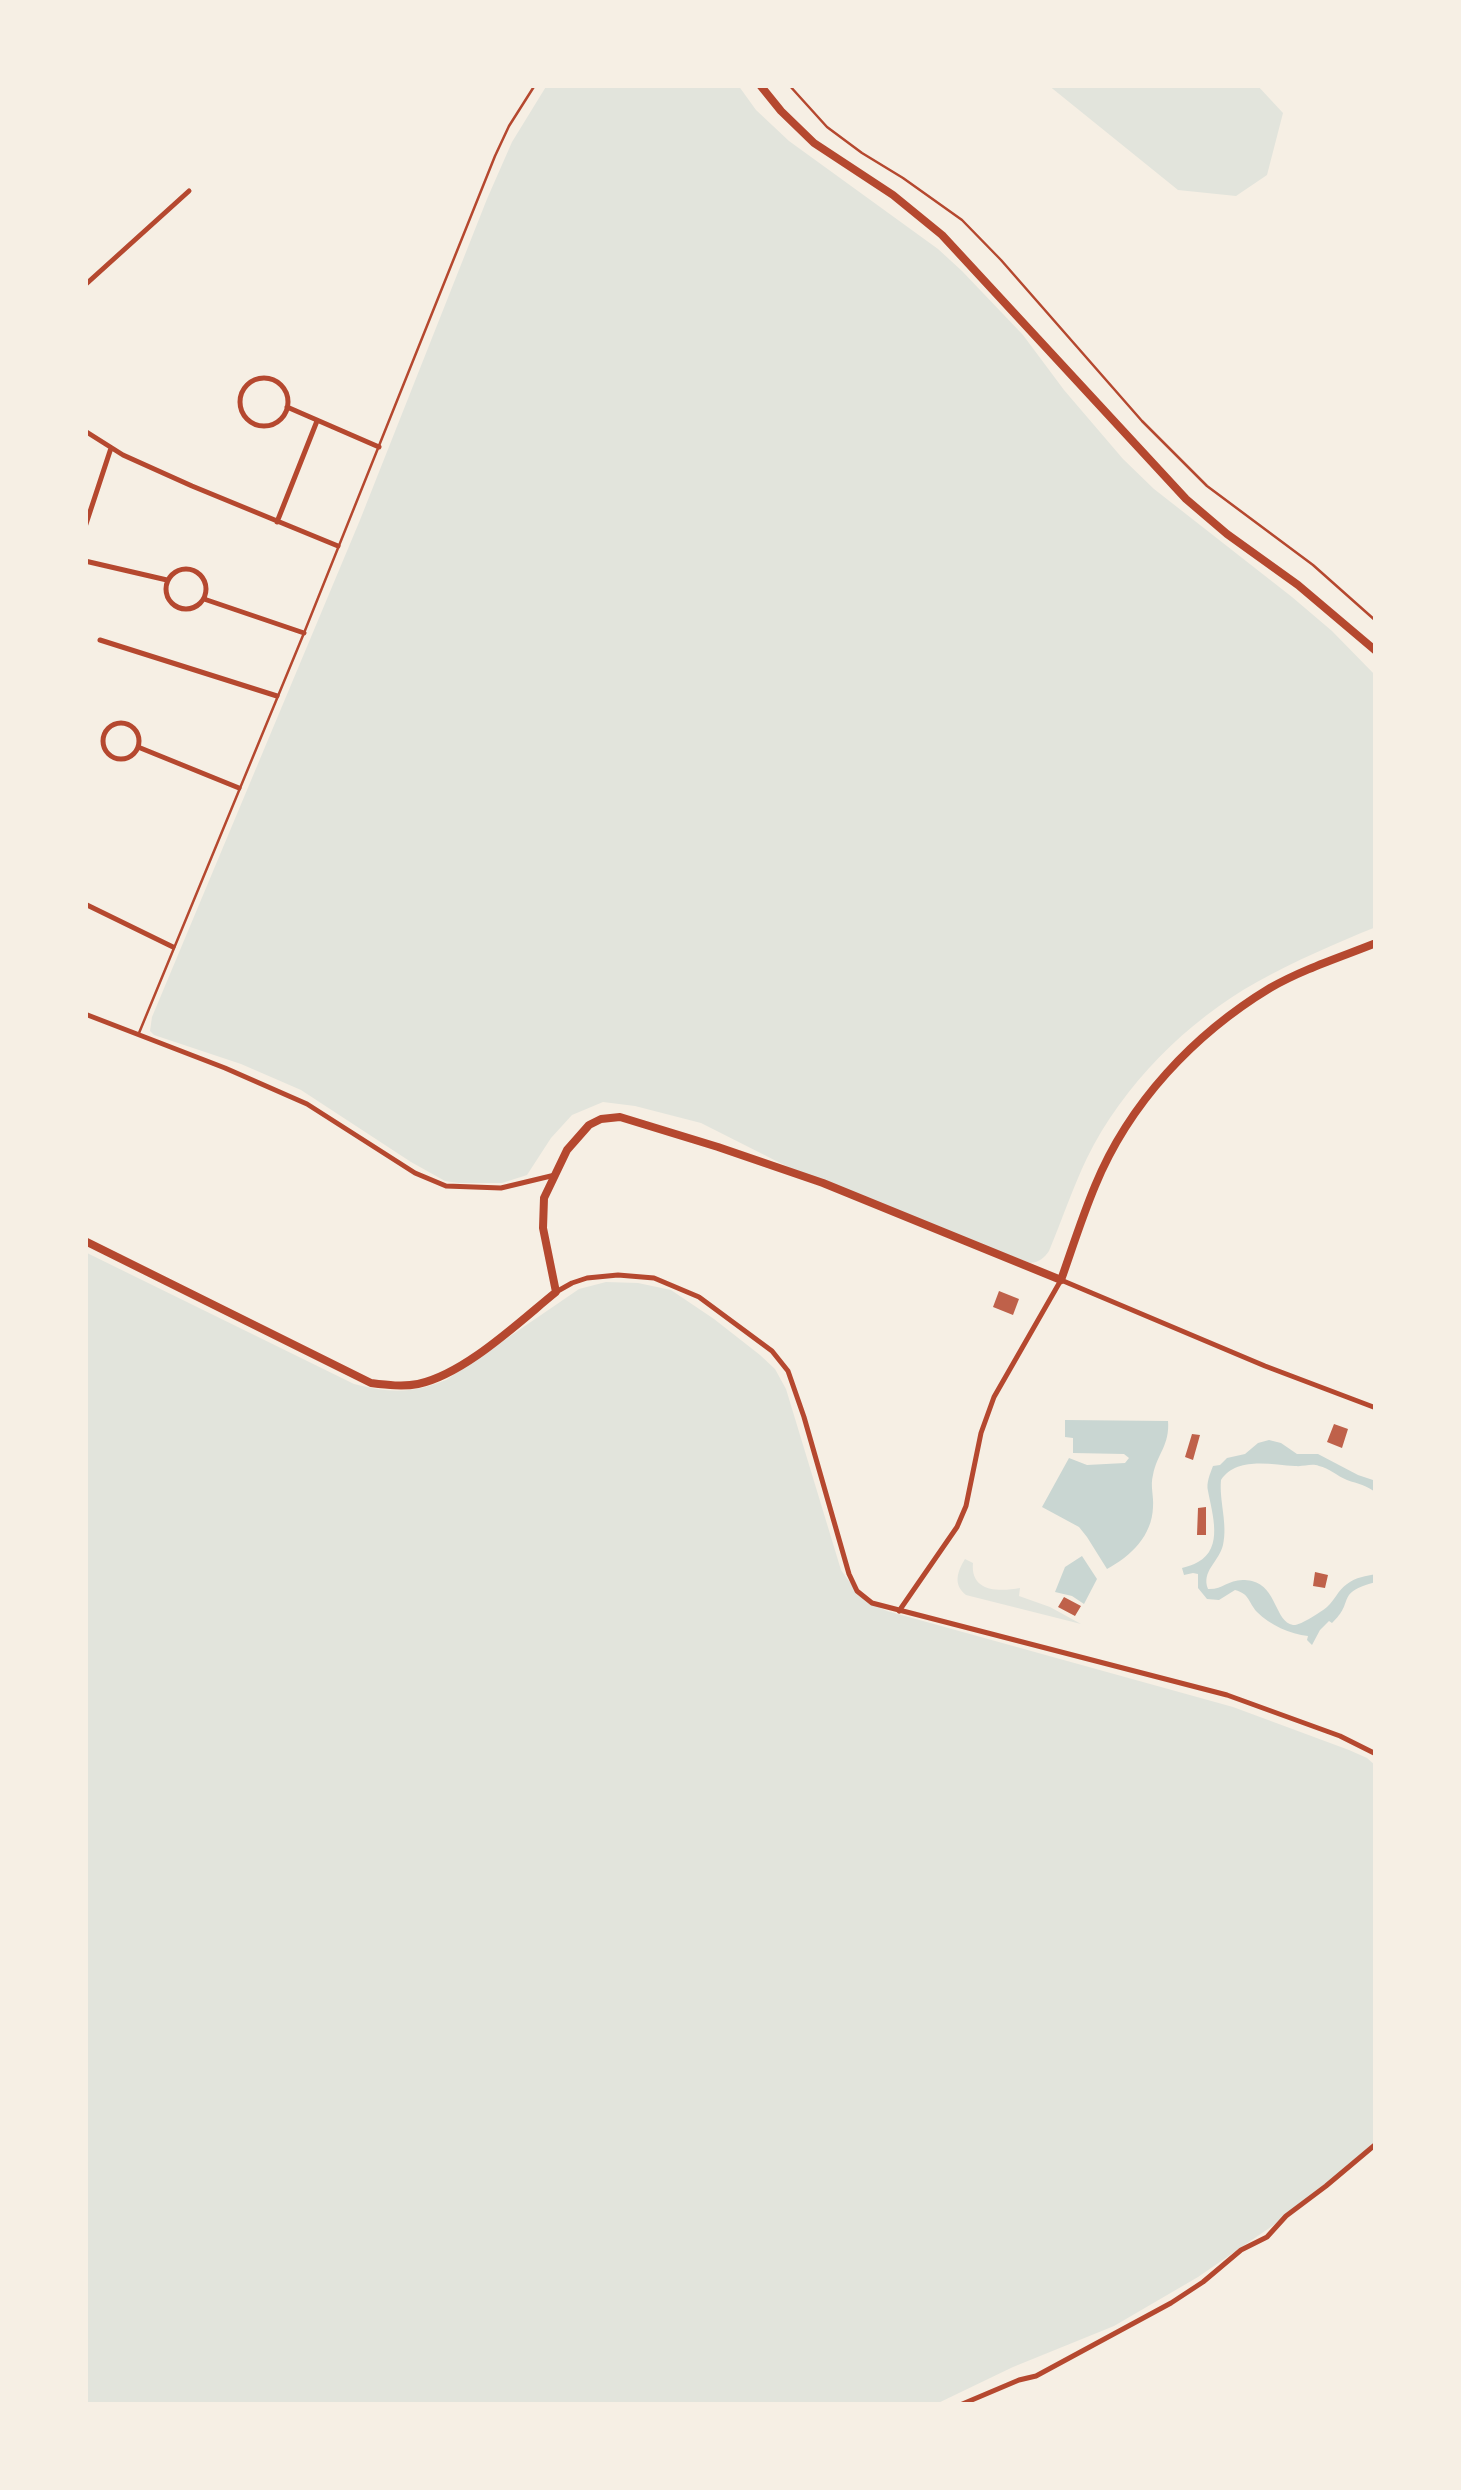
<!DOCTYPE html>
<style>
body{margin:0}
#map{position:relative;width:1461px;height:2490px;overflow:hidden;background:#f6efe4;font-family:"Source Sans 3",sans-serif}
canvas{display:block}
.frame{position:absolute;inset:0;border:88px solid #f6efe4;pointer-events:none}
</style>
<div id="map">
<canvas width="1461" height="2490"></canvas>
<div class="frame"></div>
</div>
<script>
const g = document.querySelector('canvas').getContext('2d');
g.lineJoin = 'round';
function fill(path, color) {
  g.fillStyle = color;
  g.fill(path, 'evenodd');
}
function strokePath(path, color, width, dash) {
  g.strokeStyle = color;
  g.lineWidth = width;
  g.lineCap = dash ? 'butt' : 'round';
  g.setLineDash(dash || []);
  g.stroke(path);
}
fill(new Path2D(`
 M547,85H738L756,110L789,141L938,249L962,271L1023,335L1064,390L1123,459L1154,489L1292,597L1332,631L1376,676V927C1336,943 1295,961 1257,982C1187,1021 1123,1085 1087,1158C1073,1187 1062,1220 1049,1251C1044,1258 1040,1262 1030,1263L810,1178L701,1123L635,1106L603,1102L572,1115L551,1138L527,1175L502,1183H459L445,1181L411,1162L301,1090L241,1064L154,1035L150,1031L152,1017L360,520L487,199L512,142Z
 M1048,85H1257L1283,113L1267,175L1236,196L1178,190Z
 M85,1252L354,1384C390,1393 411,1394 446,1380L579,1289L606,1282L638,1283L671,1290L714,1319L760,1355L775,1369L786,1389L841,1570C854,1589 865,1601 887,1611L1233,1707L1349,1750L1367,1758L1376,1766V2141L1297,2209L1198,2277L1114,2326L1013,2367L934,2405H85Z
 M965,1559L973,1563C970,1592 999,1592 1020,1588L1019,1596L1050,1607L1081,1624L966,1595C953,1585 957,1572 965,1559Z`), '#e2e4dc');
fill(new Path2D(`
 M1065,1420L1168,1421C1170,1445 1157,1454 1153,1475C1150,1486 1154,1496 1153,1507C1152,1536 1131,1556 1107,1569L1087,1537L1079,1527L1042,1507L1069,1458L1087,1465L1125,1463L1129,1458L1124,1454L1073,1453V1438L1065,1437Z
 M1269,1440L1281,1443L1297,1454H1318L1358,1475L1376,1481V1493C1367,1485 1358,1484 1347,1480C1337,1476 1329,1468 1319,1466C1311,1463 1304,1467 1295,1466C1271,1465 1237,1456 1221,1480C1219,1501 1228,1524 1223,1545C1219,1562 1201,1571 1208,1589C1225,1590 1229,1576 1252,1581C1277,1587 1275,1622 1293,1625C1300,1626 1321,1612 1327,1607C1335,1600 1338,1590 1347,1584C1356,1577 1366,1576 1376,1574V1582C1334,1593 1356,1601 1332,1623L1329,1621L1320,1630L1312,1645L1307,1640L1308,1636C1290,1634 1270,1625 1257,1612C1248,1602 1250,1594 1235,1590L1219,1600L1207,1599L1198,1588V1574L1193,1573L1184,1575L1182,1568C1188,1566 1193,1565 1198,1562C1224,1548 1212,1513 1208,1491C1206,1483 1210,1474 1213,1466L1220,1465L1227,1458L1245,1454L1258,1443Z
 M1082,1556L1097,1579L1084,1604L1072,1596L1055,1592L1065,1567Z`), '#c9d6d2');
fill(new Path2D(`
 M999,1291L1019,1299L1013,1315L993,1307Z
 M1334,1424L1348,1429L1342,1448L1327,1442Z
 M1192,1434L1200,1435L1193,1460L1185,1457Z
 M1206,1507V1535H1197L1198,1508Z
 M1315,1572L1328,1575L1325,1588L1313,1586Z
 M1064,1597L1081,1606L1075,1616L1058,1607Z`), '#bf614a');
strokePath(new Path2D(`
 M789,85L827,127L862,153L903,178L962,220L1001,260L1142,421L1207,486L1313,565L1376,621`), '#b5482f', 2.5);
strokePath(new Path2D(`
 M139,1033L304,633L495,156L509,126L535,85`), '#b5482f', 2.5);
strokePath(new Path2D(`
 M85,285L189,191
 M240 402a24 24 0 1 1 48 0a24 24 0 1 1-48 0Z
 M287,407L379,447
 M85,431L123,455L192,486L338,546
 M277,522L317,421
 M85,527L111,448
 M85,561L167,580
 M166 589a20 20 0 1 1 40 0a20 20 0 1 1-40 0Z
 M204,599L304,633
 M100,640L277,696
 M103 741a18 18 0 1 1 36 0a18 18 0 1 1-36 0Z
 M138,747L239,788
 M85,904L173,947
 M85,1014L225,1068L307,1104L415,1173L446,1186L501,1188L555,1175
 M556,1292L572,1283L587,1278L618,1275L654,1278L699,1297L772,1351L788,1371L804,1417L849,1574L857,1591L872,1603L1227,1695L1340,1736L1376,1754
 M899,1611L957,1527L966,1506L981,1433L994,1397L1061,1280L1265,1366L1376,1408
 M960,2405L1019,2380L1036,2376L1171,2303L1203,2282L1241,2250L1267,2237L1286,2216L1326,2186L1376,2144`), '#b5482f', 5);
strokePath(new Path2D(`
 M760,85L781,111L814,143L893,195L942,235L1186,499L1227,534L1298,585L1376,651
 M85,1241L371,1383C387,1385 403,1387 418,1384C465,1374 520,1321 556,1292L543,1228L544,1198L567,1150L589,1125L601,1119L620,1117L718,1147L823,1183L1061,1280C1072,1249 1082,1217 1095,1186C1129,1103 1194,1034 1270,988C1303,969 1341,957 1376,943`), '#b5482f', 8);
</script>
